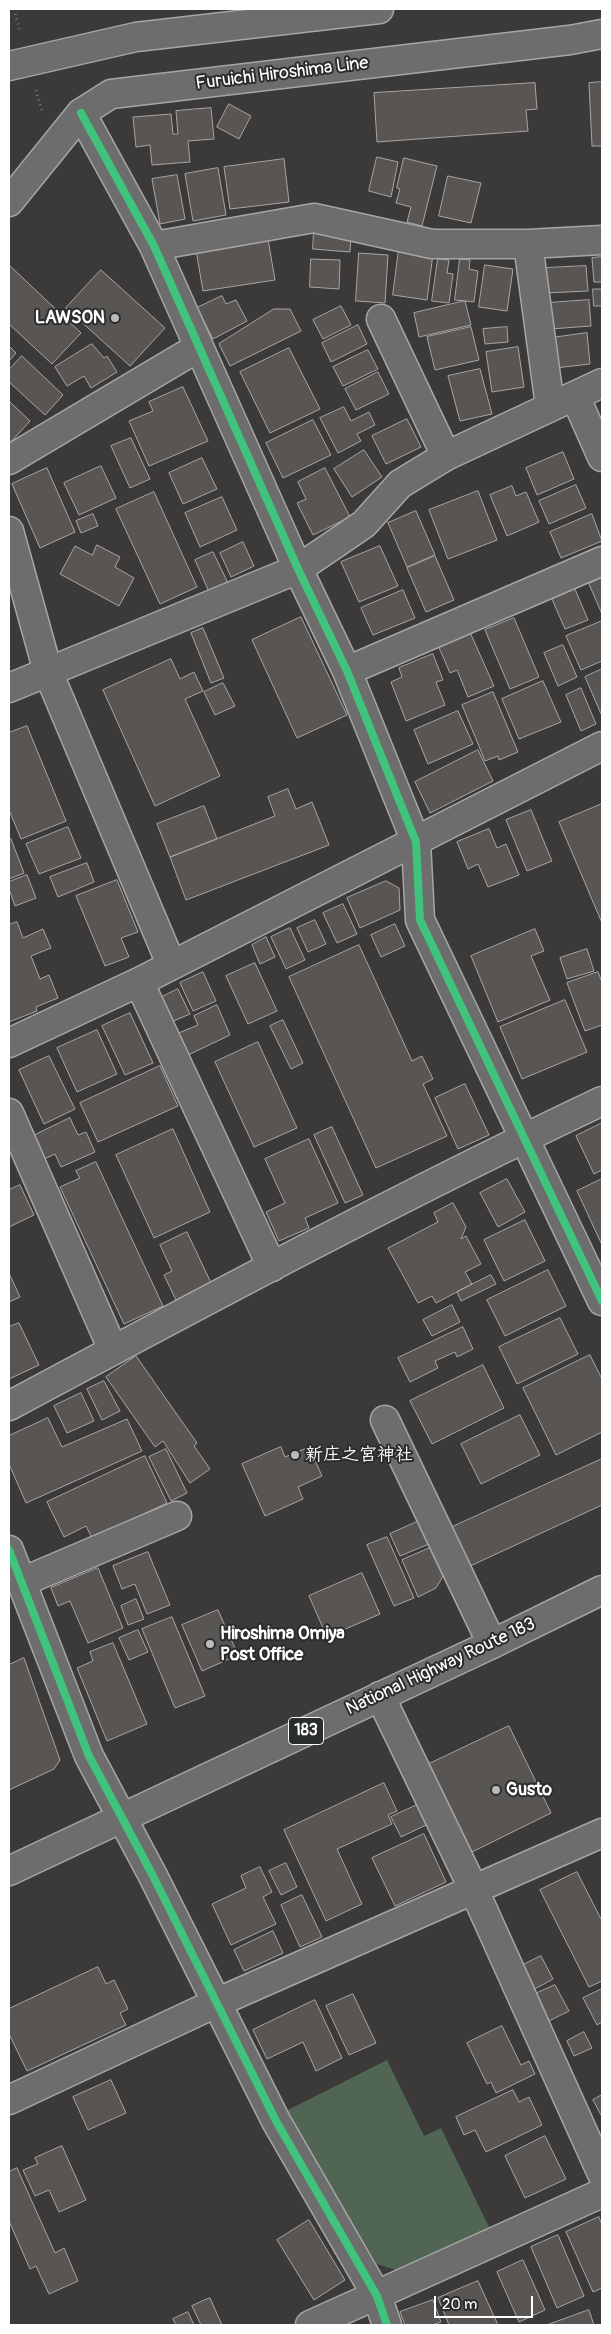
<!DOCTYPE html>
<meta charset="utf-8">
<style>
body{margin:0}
#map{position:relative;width:611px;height:2334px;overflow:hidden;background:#3c3a39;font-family:Pangolin,sans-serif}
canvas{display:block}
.frame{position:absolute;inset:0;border:10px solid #fff;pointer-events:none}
.scale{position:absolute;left:434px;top:2296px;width:99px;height:22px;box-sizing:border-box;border:2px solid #fff;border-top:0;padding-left:6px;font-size:15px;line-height:18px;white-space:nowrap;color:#fff;-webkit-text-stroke:4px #2a2d2e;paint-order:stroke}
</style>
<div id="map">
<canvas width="611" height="2334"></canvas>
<div class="frame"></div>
<div class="scale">20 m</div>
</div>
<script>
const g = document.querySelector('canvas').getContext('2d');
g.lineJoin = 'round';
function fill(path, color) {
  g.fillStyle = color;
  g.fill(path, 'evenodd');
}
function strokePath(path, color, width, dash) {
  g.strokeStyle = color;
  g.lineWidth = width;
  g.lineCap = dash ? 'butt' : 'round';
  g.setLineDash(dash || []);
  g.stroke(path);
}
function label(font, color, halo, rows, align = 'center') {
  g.font = font + ' Pangolin,"Klee One",sans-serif';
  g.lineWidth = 4;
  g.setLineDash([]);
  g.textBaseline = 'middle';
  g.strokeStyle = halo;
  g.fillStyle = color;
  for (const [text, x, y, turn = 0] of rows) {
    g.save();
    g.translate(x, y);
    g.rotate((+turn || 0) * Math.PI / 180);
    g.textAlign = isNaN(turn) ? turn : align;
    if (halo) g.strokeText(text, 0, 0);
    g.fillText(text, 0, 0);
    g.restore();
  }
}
fill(new Path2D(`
 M387,2060L424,2136L441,2128L490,2229L396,2270L377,2264L284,2112Z`), '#516554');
const building = new Path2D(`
 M602,82V146H592L589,83Z
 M535,83L537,109L526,110L528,131L377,142L374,93Z
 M229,104L251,116L239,139L217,127Z
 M211,108L214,139L188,141L190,162L152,165L150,145L136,147L133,117L171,114L173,134H178L176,111Z
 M377,157L398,162L391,197L369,191Z
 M404,158L437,166L422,226L407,222L411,207L396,203L400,189L397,188Z
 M284,159L289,202L230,209L224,167Z
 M218,168L226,215L193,221L185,174Z
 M177,175L185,219L160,224L152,179Z
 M448,176L481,183L471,223L439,216Z
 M314,231L351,234L350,252L313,249Z
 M268,239L275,280L203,291L196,250Z
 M399,249L433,254L427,300L393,295Z
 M359,253L388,255L385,303L356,301Z
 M602,257V282H594L592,258Z
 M311,259L340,260L339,289L310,287Z
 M438,259L449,260L447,273L453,274L449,303L432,301Z
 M460,259L470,260L469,269L478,271L474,302L455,300Z
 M9,265L81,333L52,364L9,324Z
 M485,265L513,269L507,311L479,307Z
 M586,266L588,291L546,293L545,268Z
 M101,270L165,328L130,366L66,308Z
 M593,289H602V306H594Z
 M222,296L226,304L236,300L247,321L213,339L197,308Z
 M589,300L591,326L550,329L548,303Z
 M465,301L471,325L419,337L414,313Z
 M341,306L351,325L323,339L313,320Z
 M274,309H290L301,331L230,366L219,344Z
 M358,325L367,344L331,362L322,343Z
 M471,327L479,360L435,370L427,337Z
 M507,327L508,342L485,344L483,329Z
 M587,333L590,364L555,368L551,338Z
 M92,344L104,358L107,356L117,372L91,388L84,376L67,386L55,367Z
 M9,346L16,353L9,361Z
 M518,347L524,387L492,392L486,352Z
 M289,348L320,409L270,433L240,372Z
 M368,350L378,369L343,386L333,367Z
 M22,356L63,395L45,415L9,382V370Z
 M480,369L492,414L460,421L448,376Z
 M378,372L389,394L356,410L345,389Z
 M183,387L208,441L149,466L129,421L153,411L149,402Z
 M9,401L30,421L9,444Z
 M344,407L351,421L369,412L375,425L357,434L361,441L338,453L320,418Z
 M407,419L421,447L386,464L372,436Z
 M313,420L331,455L283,478L266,443Z
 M131,438L150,479L130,488L111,446Z
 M364,450L382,477L352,497L334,469Z
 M563,452L574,479L537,495L526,468Z
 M202,458L217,489L183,504L169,473Z
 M101,466L116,498L79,515L64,483Z
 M47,468L75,532L40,548L12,484Z
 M325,468L350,517L313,535L297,503L306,499L298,482Z
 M576,485L586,508L549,524L539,501Z
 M512,486L516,496L526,492L539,522L507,536L490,495Z
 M478,491L497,540L448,559L429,510Z
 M154,492L197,587L160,604L116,509Z
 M222,497L237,530L200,547L185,513Z
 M416,511L435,555L407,567L388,523Z
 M93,514L98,526L81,533L76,521Z
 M592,514L602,541L561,558L550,532Z
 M243,542L254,566L231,577L220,553Z
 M97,545L120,557L115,567L134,578L119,606L60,574L75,546L92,555Z
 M380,546L398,586L359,602L341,562Z
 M213,552L228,583L209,592L195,560Z
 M435,556L454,600L426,612L407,568Z
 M602,578V614L589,584Z
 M575,589L588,620L565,629L552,599Z
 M403,590L415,618L373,635L361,608Z
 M301,617L347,715L297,738L252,640Z
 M514,618L539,677L510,689L485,630Z
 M602,621V661L581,670L566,636Z
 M203,628L224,678L211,683L191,633Z
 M469,630L494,686L468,697L457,670L450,673L437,643Z
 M563,645L577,677L558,686L544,653Z
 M433,654L443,680L436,682L445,705L406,721L391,682L402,677L399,668Z
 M171,659L180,679L194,672L203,691L185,699L220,776L155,806L103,690Z
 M602,669V716L585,677Z
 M543,681L561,722L519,739L502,699Z
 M223,683L235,706L215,715L204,692Z
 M581,688L596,724L581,731L566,695Z
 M493,692L518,752L499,760L498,756L485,761L462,705Z
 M458,711L473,744L428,764L414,730Z
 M27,726L66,821L21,839L9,810V733Z
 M478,750L493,781L430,813L415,782Z
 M288,789L296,809L312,802L329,845L186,900L170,857L275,816L268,797Z
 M602,804V923L559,822Z
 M204,806L217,839L170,857L157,824Z
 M531,810L552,861L527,871L506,820Z
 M68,827L81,858L39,874L26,844Z
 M489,829L497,848L506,844L519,875L488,887L478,864L468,869L457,842Z
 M11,839L24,873L9,879V840Z
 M87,863L94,882L58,897L50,877Z
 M27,875L36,898L15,906L9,889V882Z
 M117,880L138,932L121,938L129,957L105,966L76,896Z
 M386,881L399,888L400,910L360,928L347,898Z
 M343,904L357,934L337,943L323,913Z
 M315,920L326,944L308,952L297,928Z
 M17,922L23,938L43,929L51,948L31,956L40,979L49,975L58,998L36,1007L37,1011L9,1022V925Z
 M395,924L405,946L381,957L371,935Z
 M290,928L305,960L286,969L271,937Z
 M535,929L544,951L531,956L550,1000L498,1022L471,956Z
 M266,937L275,957L260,964L252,945Z
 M359,945L412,1061L422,1056L433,1079L423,1084L447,1136L376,1168L289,977Z
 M587,949L594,971L567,979L560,958Z
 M255,963L277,1011L248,1024L226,976Z
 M203,972L216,1001L193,1011L180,983Z
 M598,972L602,982V1025L585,1031L567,983Z
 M178,989L190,1014L171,1022L160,998Z
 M565,1000L587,1052L522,1079L500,1027Z
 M217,1005L230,1035L186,1056L176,1034L198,1025L194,1016Z
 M130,1013L153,1063L125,1075L102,1026Z
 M283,1020L303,1063L291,1069L270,1026Z
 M97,1030L117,1074L77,1092L57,1048Z
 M258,1042L297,1128L254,1147L215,1062Z
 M49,1056L75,1109L44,1124L19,1070Z
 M160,1066L178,1106L98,1142L80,1103Z
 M465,1084L489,1135L458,1149L435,1098Z
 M70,1118L78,1135L86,1132L95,1152L61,1167L55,1154L42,1160L31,1137Z
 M602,1123V1170L594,1174L576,1136Z
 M332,1127L363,1195L345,1203L314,1135Z
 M173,1129L210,1212L154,1238L116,1155Z
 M309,1139L338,1203L305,1218L309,1228L279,1241L266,1212L285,1203L265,1159Z
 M96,1162L163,1306L124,1324L60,1187L80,1178L76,1171Z
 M507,1179L525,1212L498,1227L480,1193Z
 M602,1179V1245L577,1191Z
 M20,1185L34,1215L9,1227V1190Z
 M453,1203L466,1227L461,1239L466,1236L481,1264L465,1272L472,1284L436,1303L432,1296L418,1303L388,1248L438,1222L434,1213Z
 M525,1220L545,1261L504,1281L484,1240Z
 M187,1232L211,1283L176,1300L164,1275L172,1271L160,1245Z
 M548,1270L566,1306L505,1336L487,1300Z
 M9,1273L20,1297L9,1302Z
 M491,1275L496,1284L461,1301L457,1292Z
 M452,1305L460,1322L432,1336L423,1320Z
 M560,1318L578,1354L517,1384L499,1347Z
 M19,1323L39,1365L9,1379V1327Z
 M463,1327L473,1349L457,1357L455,1352L435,1361L438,1368L410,1382L398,1358Z
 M590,1355L602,1379V1432L556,1455L523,1388Z
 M136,1356L197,1443L194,1446L210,1469L190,1483L163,1441L155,1447L106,1377Z
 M483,1365L504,1408L432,1444L410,1401Z
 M104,1381L120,1411L102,1420L87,1389Z
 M81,1393L94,1421L67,1433L54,1406Z
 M520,1415L540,1455L481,1484L461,1444Z
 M48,1418L62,1447L127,1419L142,1451L26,1503L9,1464V1436Z
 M281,1447L285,1457L309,1447L322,1476L298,1487L303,1499L265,1516L242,1464Z
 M166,1449L187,1493L171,1501L149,1457Z
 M145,1456L167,1503L92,1538L86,1526L64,1537L47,1502Z
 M602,1459V1505L468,1567L450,1528Z
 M419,1521L429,1544L400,1556L390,1534Z
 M387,1537L414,1598L394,1606L367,1545Z
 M430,1548L443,1576L436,1588L418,1597L402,1560Z
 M148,1552L170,1605L147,1614L135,1584L122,1589L113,1566Z
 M98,1568L123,1628L88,1643L70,1601L58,1606L51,1588Z
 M362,1573L380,1614L327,1637L309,1596Z
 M136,1599L144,1619L128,1625L121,1606Z
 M218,1610L238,1655L202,1671L182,1625Z
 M172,1617L205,1696L175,1708L142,1629Z
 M138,1630L148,1652L129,1660L119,1638Z
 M113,1643L147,1724L107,1741L77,1668L93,1661L90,1652Z
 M24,1658L60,1760L54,1769L9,1790V1665Z
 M509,1726L551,1813L470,1853L427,1765Z
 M384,1783L397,1811L388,1815L392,1824L337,1849L362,1904L326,1921L284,1830Z
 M417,1805L426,1825L401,1837L391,1817Z
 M424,1834L446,1882L395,1906L372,1858Z
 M286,1863L297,1887L281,1895L269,1871Z
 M260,1867L272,1892L263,1897L276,1924L231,1945L212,1904L246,1888L241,1876Z
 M577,1872L602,1921V1981L589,1987L540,1890Z
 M302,1895L322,1937L300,1947L281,1905Z
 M273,1931L283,1953L244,1971L234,1950Z
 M541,1956L553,1979L533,1990L521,1966Z
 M98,1967L106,1984L114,1980L128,2009L120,2013L126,2025L27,2071L9,2034V2009Z
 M555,1985L569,2011L549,2021L535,1994Z
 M602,1989V2022L597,2025L583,1998Z
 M353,1994L376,2043L349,2055L326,2006Z
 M315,2000L342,2058L316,2071L303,2042L267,2059L253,2030Z
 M502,2026L521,2065L529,2061L535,2074L496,2093L491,2082L487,2084L467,2043Z
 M584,2032L592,2048L574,2056L567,2041Z
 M111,2080L126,2113L88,2130L73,2097Z
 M513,2090L519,2102L529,2097L542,2125L486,2152L475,2130L464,2135L456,2117Z
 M602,2095V2115H601L593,2100Z
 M545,2136L566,2179L525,2198L505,2156Z
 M62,2146L86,2200L59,2212L49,2190L35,2196L23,2170L38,2164L35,2158Z
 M17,2168L55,2253L64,2248L78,2281L49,2294L36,2266L30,2269L9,2221V2172Z
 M599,2217L602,2225V2288L593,2292L566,2232Z
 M309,2220L345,2280L314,2300L277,2240Z
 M558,2235L584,2296L557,2308L531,2247Z
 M523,2260L545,2310L519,2322L497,2272Z
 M478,2281L498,2325H449L438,2298Z
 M210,2298L222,2325H201L192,2306Z
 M433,2300L441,2322L432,2325H405L400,2312Z
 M589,2310L594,2325H547Z
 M188,2312L194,2325H176L173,2319Z`);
fill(building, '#595553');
strokePath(building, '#a7a6a6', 1);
const minor = new Path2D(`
 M9,66L136,37L379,9
 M81,113L154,246L298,569L347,671L416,842L420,920L602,1301
 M528,244L550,406
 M154,246L314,218L432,244H528L602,240
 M381,319L446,456
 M575,396L602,457
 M9,460L199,347
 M9,531L48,672L171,964
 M347,671L602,561
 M9,688L298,569L364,524L400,484L446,456L602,383
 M139,982L272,1267
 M9,1043L139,982L602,746
 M9,1113L113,1350
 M9,1406C205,1301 401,1196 602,1101
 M385,1420L492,1644
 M9,1550L89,1756L152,1874L276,2121L377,2296L387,2325
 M22,1582L177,1516
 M380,1696L474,1890L602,2174
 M9,2100L216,2003L602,1833
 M310,2325L602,2193`);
const major = new Path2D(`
 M9,202L81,113L111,94L570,40L602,34`);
const highway = new Path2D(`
 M9,1871L492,1644L602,1590`);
strokePath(minor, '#a7a6a6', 31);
strokePath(major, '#a7a6a6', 31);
strokePath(highway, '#a7a6a6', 31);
strokePath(new Path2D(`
 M14,9L20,32
 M36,90L42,111`), '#767676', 3, [1, 4]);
strokePath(minor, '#6d6d6d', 28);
strokePath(major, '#6d6d6d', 28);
strokePath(highway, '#6d6d6d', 28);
strokePath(new Path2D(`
 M81,113L154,246L298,569L347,671L416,842L420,920L602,1301
 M9,1550L89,1756L152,1874L276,2121L377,2296L387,2325`), '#40c37c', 8);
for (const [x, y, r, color] of [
 [115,318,5,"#bbbaba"],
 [295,1455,5,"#bbbaba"],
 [210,1644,5,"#bbbaba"],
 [496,1790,5,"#bbbaba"]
]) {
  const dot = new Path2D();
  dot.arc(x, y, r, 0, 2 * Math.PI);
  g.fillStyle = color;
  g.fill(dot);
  strokePath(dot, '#2a2d2e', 2);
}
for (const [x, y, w] of [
 [306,1731,35]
]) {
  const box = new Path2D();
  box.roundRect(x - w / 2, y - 13.5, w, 27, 4);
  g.fillStyle = '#2a2d2e';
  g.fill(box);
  strokePath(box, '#fff', 1);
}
label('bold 16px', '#fff', null, [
 ["183",306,1731]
]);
label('18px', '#fff', '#2a2d2e', [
 ["Furuichi Hiroshima Line",282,74,-7],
 ["National Highway Route 183",441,1667,-25]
]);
label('bold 18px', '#fff', '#2a2d2e', [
 ["LAWSON",105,318,"right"],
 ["新庄之宮神社",305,1455],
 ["Hiroshima Omiya",220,1634],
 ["Post Office",220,1655],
 ["Gusto",506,1790]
], 'left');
</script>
